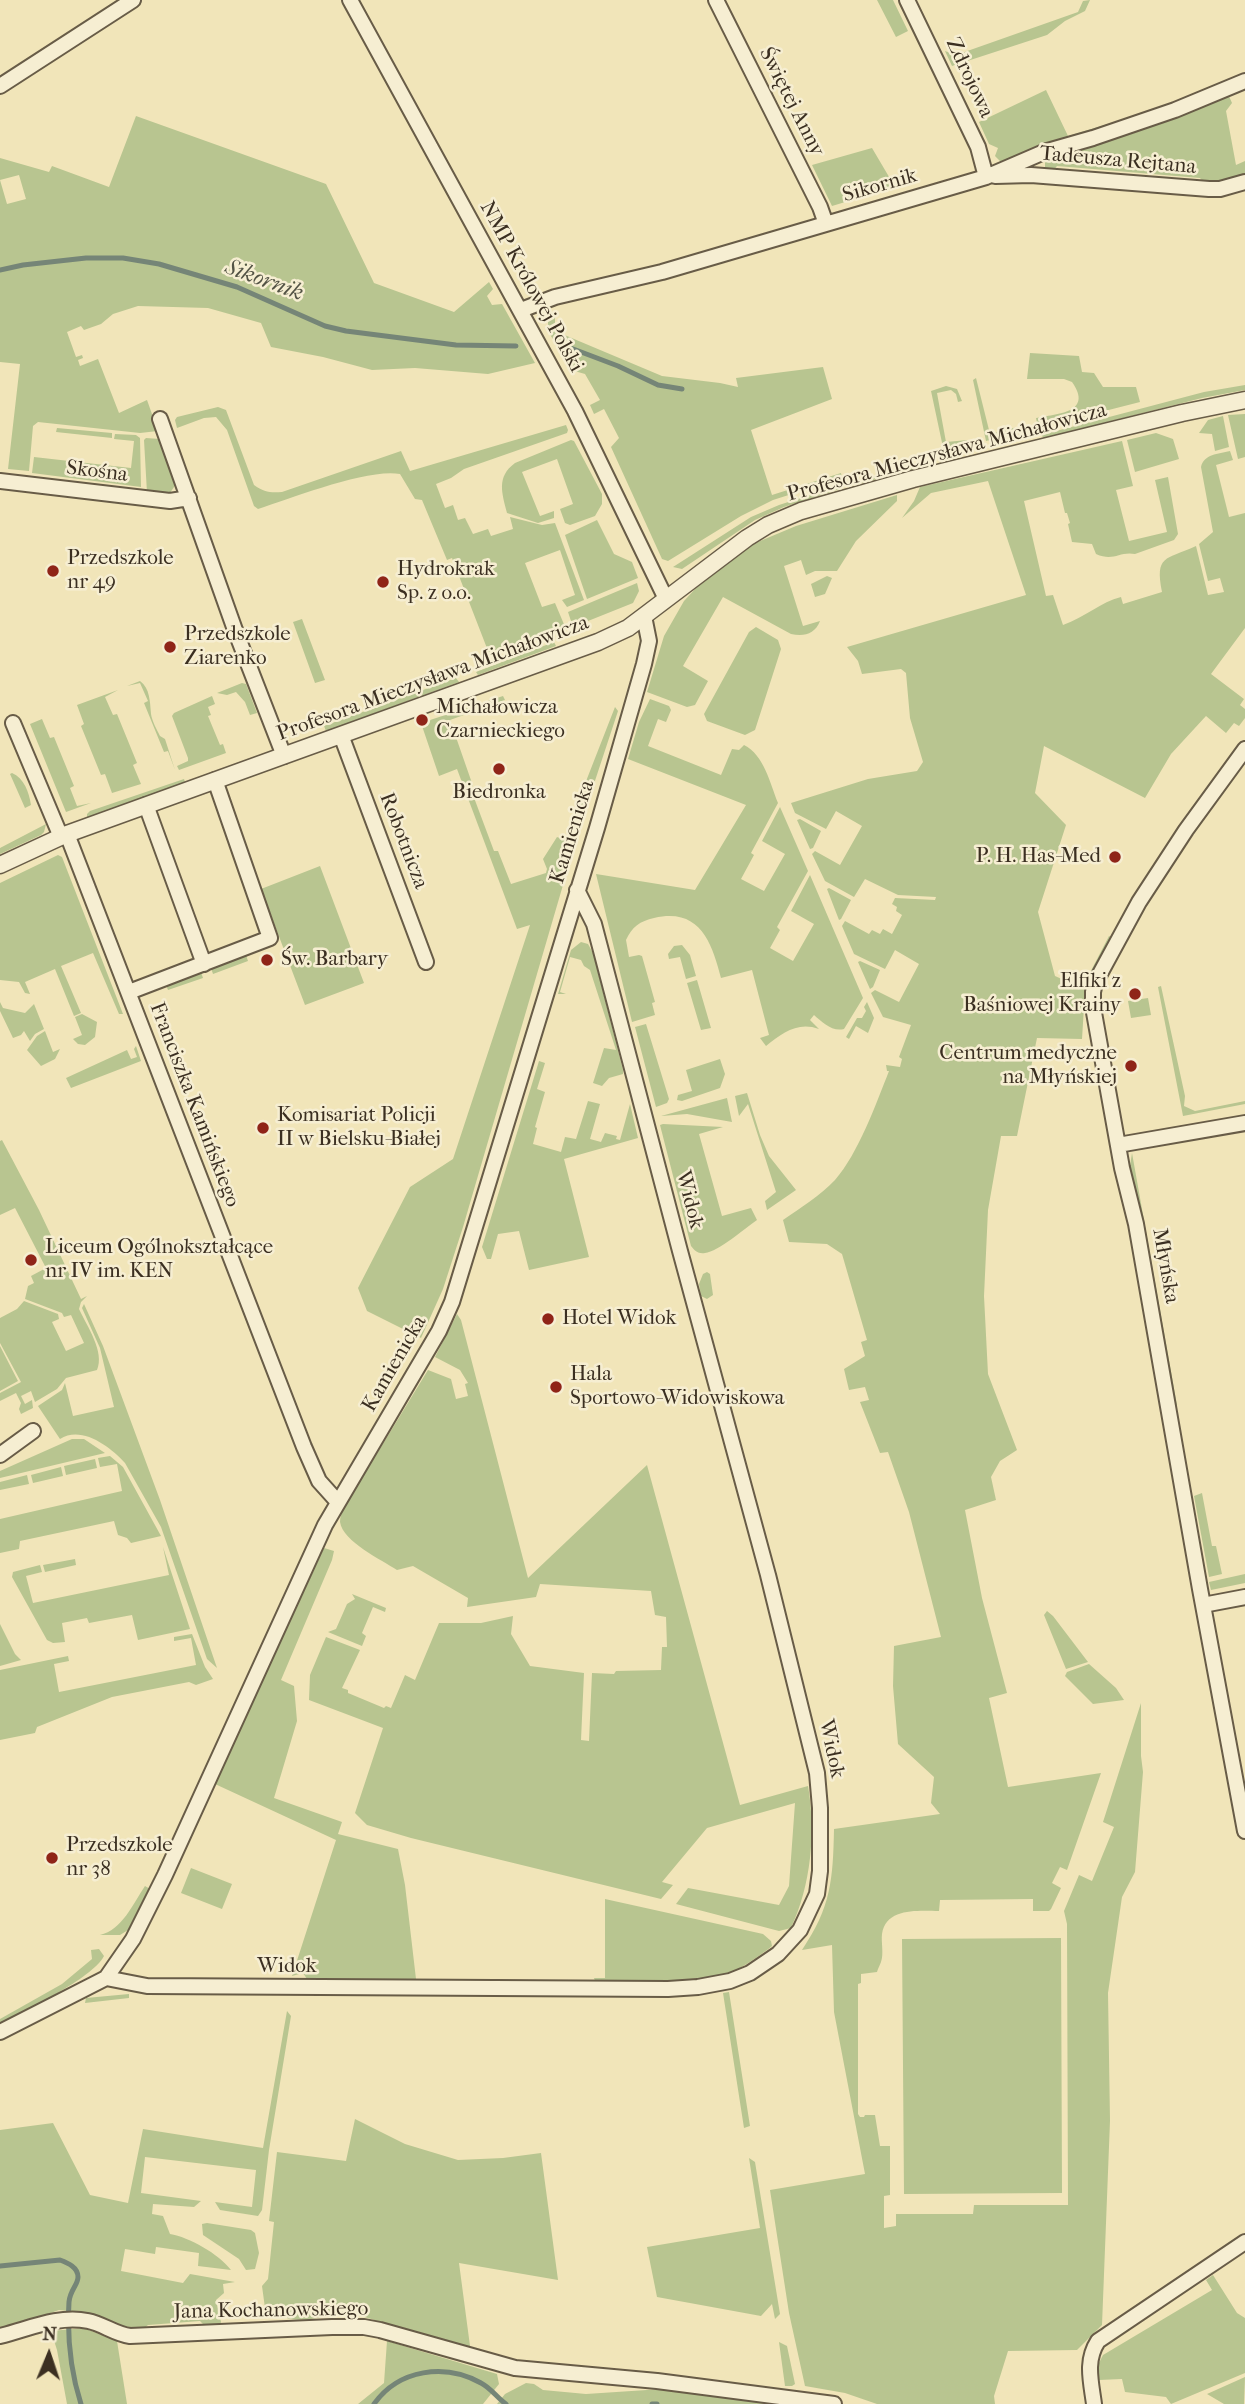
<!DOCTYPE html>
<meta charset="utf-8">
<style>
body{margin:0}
#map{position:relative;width:1245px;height:2404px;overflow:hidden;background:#f1e5b9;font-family:"IM FELL French Canon",serif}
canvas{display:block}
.north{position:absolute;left:14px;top:2320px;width:70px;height:70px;-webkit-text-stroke:5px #f6eed2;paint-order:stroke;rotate:2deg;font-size:19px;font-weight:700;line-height:28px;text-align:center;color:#3b2f21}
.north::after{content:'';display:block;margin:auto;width:24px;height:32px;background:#3b2f21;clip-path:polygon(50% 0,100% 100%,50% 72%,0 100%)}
</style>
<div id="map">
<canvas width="1245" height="2404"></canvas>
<div class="north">N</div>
</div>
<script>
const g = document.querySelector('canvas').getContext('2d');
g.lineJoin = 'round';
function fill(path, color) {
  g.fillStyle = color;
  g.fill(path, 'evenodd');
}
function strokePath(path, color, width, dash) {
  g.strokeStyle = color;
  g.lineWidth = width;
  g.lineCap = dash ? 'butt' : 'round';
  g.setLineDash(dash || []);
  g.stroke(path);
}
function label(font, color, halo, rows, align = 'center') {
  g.font = font + ' "IM FELL French Canon",serif';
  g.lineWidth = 5;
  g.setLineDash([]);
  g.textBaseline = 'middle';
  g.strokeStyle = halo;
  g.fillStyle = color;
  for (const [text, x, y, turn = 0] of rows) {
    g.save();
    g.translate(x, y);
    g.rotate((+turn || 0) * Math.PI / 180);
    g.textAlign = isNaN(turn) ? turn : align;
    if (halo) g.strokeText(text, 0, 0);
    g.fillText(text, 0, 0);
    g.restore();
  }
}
fill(new Path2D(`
 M877,0H893L908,31L896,37Z
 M1090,0L1085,11L1065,21L1047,35L952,66L945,51L956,55L1078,12L1083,1Z
 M1046,90L1068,136L1138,115L1071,141L1006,161H1000L995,156L998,148L989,144L979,122Z
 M1228,94L1232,103L1226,111L1236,165L1245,161V175C1231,180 1219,182 1204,183L1200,178L1057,166L1053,171L1045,170V161L1049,157Z
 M136,116L326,184L374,283L454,312L489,282L493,289L487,296L492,305L502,304L535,363L488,374L415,368L372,370L323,357L271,347L261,323L208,308L138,306L113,314L101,324L84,330L81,326L67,332L76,357L82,355L83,358L78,360L80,366L98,359L119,413L147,400L158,431L140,433L38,422L33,426L29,471L8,469L20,364L0,362V158L49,172L52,166L109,187ZM19,175L26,199L7,204L0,180Z
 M872,148L895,187L832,206L812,165Z
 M555,315V331L662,376L720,383L738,387L736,378L823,367L832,399L751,430L772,495L841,473L842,478L773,500L741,516L668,561L662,559L611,447L619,438L604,409L594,414L590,405L600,400L585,374L571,370L548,331V320Z
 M1030,353L1079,356L1082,372L1094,373L1103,387H1136L1140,402L1038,428L1036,418C1056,414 1094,413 1072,382L1064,379H1027Z
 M976,378L990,434L1025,425L1027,431L986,441L973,380Z
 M1245,385V390L1202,398L1044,438L1041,435L1204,392Z
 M946,386L957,389L962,401L958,402L956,394L951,390L937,393L946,442L968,440L969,445L944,452L931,391Z
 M218,407L226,410L254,485C264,492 270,493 282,492L401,451L410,471L566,425L568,430L567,433L464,469L451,478L436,484L445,508L453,505L458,520L465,518L473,534L488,529L491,536L513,529L510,517L542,525L555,523L584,600L567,607L562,600L575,595L560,550L525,563L542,607L555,603L566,629L490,656L452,558L447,560L422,500L415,499L400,474C368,468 292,498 258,509L254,506L227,430L216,417L204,418L177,428L175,420L177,417Z
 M1245,414V457L1238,459L1228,415Z
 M1223,416L1229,447L1215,451L1212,434L1199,433L1208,420Z
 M57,428L112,433V438L56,432Z
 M1156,433L1173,439L1179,459L1135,472L1127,440Z
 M115,434L136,435L140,438L141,487L32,473L34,457L131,468L134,441L114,439Z
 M146,438L160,439L176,484L170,493H147L144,440Z
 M571,440L574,441L602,494V504L595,516L570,525L565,523L560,509L573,504L557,459L522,472L540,516L554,511V518L538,523L507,513C502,493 496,477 515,463Z
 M1122,441L1133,486L1116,490L1129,541L1167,532L1155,480L1168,477L1178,534L1174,540L1135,554C1119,551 1114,562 1096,554L1092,544L1072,542L1068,524L1070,523L1067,513H1065L1060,492L1024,501L1046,596L1053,595L1063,625C1085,617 1101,602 1121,597L1123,604L1162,592C1155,555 1165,560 1196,546L1208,595L1224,592L1220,578L1208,581L1199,544L1213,532L1201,467C1204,454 1218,454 1230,451L1233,460L1216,465L1229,517L1245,513V628L1211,674L1244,699L1240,705L1245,709V718L1239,726L1234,723L1226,733L1206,716L1171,754L1145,798L1044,746L1035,793L1066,825L1038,912L1055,976L1082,988L1109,936L1112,937L1085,991L1082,1039L1037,1038L1017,1136H1001L988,1210L984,1296L988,1374L1017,1450L1000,1461L991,1477L996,1500L965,1510L982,1598L1007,1693L989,1698L1008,1787L1101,1773L1067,1870L1060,1867L1052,1883L1061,1888L1051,1909L1049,1911H1033V1899L940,1900L939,1911C920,1911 886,1907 882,1934C881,1942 884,1954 881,1962C880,1965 878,1968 877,1972L861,1974V1983L858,1984V2114L860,2117H864L865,2115H875L880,2146H890V2195L884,2196V2228L896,2226V2214H973L974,2205H1068L1067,1924L1064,1911L1079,1875L1092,1881L1114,1827L1103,1822L1141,1703V1756L1143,1772L1135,1872L1122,1897L1108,1993L1110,2121L1102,2325L1077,2350L1008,2351L994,2396L995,2404H877L845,2393L805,2386L789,2313L770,2190L865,2174L834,2012L832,1945L802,1950C831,1907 833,1880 834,1829L940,1814L931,1803L934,1777L898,1744L893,1686L894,1646L941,1637L909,1512L888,1452L880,1453L860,1402L869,1400L865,1387L849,1390L844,1369L865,1356L861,1342L867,1340L842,1254L827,1244L789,1242L783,1220C800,1208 820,1196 835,1180C858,1154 876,1104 889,1071H887L886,1065L900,1067L902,1059L899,1057L911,1025L883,1017L871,993L875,990L899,1002L919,964L895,950L885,969L854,954L842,926L845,921L869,934L872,930L880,934L883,929L892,934L902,915L896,911L897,907L892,904L895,898L935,900L936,897L898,895L865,879L854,897L825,881L812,854L815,851L840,865L862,826L836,811L826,829L795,813L791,803L868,779L917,771L923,762L910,718L906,673L901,669L862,674L858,661L847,647L1026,595L988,481L931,493L902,518L914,501L920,487Z
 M927,463L928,467L861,483L858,480Z
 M844,484L843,488L784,507L755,520L682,569L673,567L751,517L779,505Z
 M897,495V501L856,541L837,571H815L806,575L801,560L784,566L803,626L820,621C815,634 804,637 791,634L723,597L683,666L708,681L695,705L687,707L647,692L664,636L684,601L696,588L753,544L796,526Z
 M597,520L614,554L632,562L638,578L587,599L565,535Z
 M827,576L832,578L825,594L815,597L811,584Z
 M637,583L639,591L633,603L573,627L568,612Z
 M302,619L325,680L315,683L293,622Z
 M756,627L778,640L781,649L755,730L745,735L707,721L704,714L749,632Z
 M554,642L556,646L478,675L476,672Z
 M456,678L459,682L326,731L324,726Z
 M140,681C150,688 150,702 151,714C152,721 157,730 160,736L165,739L175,770L168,751L164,752L144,703L148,701L140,683L127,686Z
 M242,683L246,684L257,713L250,715L245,702L236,692L227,695L217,693Z
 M118,690L105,697L113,715L117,714L137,763L133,765L141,784L112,793L105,774L101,775L81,726L84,724L77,705Z
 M212,696L215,704L208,707L211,715L208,716L220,745L223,744L226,753L179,770L177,766L188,761V758L172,716L174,713Z
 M503,696L505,700L450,720L473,786L470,787L494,851H498L511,884L546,873L547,869L543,859L557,837L575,844L463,1227L443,1289L421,1338L367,1311L358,1288L410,1187L453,1159L530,925L517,929L457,769L439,776L421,723Z
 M650,699L669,706L671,710L666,722L658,719L648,746L721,775L732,749L739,750L744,745C764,755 770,783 778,803L751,853L754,855L741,879L764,891L785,854L762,841L780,807L808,871L777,927L780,930L770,948L793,961L814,924L791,911L810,875L863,998L844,1029C832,1032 822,1022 814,1015L810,1020L819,1029C798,1021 782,1033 766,1046L760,1038L769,1035L752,970L721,978C712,943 700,907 654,918C640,921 632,927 626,940L629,957L639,955L642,956L655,1002L652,1003L655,1015L632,1022L596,874L695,890L746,805L628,759L639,722Z
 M615,707L618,711L587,805L582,811L574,812Z
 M42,719L50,738L54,737L74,786L70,788L77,806L91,803L66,812L30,724Z
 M12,773C24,778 29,792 31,805L25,808L10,774Z
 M184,779L185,782L87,818V814L90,811Z
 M800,819L821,831L813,848L810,849L797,820Z
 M46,824L44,832L41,835L0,854V848Z
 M58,855L62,857L123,1014H119L93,953L61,966L81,1013L74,1016L55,969L25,982L30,994L25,993L19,982L0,980V883Z
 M320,866L364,983L305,1005L261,889Z
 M829,888L851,900L841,919L839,920L827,889Z
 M581,942L588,944L593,953L623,1070V1074L609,1078L602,1086L593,1083L604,1048L616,1050L590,970L584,966L581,960L570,957L560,992L566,994H558L571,950Z
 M682,945L690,955L696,976L686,979L680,957L669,959L668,954L674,946Z
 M246,955L248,961L213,974L211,968Z
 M860,961L880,970L873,987L870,989L858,962Z
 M201,972L203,978L168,990L166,985Z
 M697,980L711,1028L701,1030L687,983Z
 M1161,986L1185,1096L1184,1106L1195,1111L1245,1101V1104L1183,1116L1158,987Z
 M1148,998L1151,1015L1131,1018L1128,1001Z
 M0,1002L3,1008L25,1013L34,1004L44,1029L35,1034L30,1041L24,1031L21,1035L13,1038L0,1011Z
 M867,1002L874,1018L868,1033L856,1026L849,1039L846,1037L857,1018H862L866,1011L864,1007Z
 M82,1014L97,1022L95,1037L85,1045L78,1044L73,1039L82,1035L75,1017Z
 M646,1024L669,1099L667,1103L656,1107L635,1027Z
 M45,1031L53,1052L60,1049L55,1059L41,1066L27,1050L37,1036Z
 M136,1046L141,1061L71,1088L66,1078L127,1050L131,1059L137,1057L134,1049Z
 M720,1059L725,1074L720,1088L682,1101L677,1100L678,1095L692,1091L686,1070Z
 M539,1061L545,1063L537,1089L545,1092L535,1127L537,1128L533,1144L561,1152L565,1137L576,1139L588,1101L600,1104L590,1139L601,1142L605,1133L617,1136L616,1139L620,1140L630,1104L638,1138L564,1159L589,1257L529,1270L519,1231L498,1234L491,1259H487L482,1247Z
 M747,1093L760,1135L769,1156L796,1190L767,1210L765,1201L776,1192L748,1104L739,1116L735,1096Z
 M727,1098L732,1122L687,1114L661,1116Z
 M663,1124L723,1127L699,1134L722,1216L751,1208L757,1220C745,1228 718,1252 705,1253C698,1254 695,1251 691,1246L660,1125Z
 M2,1140L39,1210L81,1299L87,1296L81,1302L79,1309C87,1326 105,1352 97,1370L66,1378L57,1389L35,1402L31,1391L21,1396L25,1404L32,1400L33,1408L21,1414L19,1409L21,1403L16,1393L0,1401V1393L21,1382L0,1343V1318L17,1309L24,1301L58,1314L59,1319L52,1322L66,1351L84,1343L71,1315L64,1317L62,1313L25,1299L28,1286L34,1283L31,1276L46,1268L15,1208L0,1215V1141Z
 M1132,1153L1177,1405L1173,1407L1130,1166Z
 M707,1272L710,1274L713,1295L707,1299L701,1296L699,1284L703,1274Z
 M84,1304L103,1346L160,1500L217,1668L207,1659L161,1527L125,1463C110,1446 81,1425 60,1439L38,1406L62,1390L65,1383L73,1416L114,1407L100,1348L82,1308Z
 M457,1314L461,1320L528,1578L647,1465L740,1805L808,1786C816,1833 811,1885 791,1928L779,1931L676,1904L688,1888L779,1905L789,1886L795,1803L707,1828L662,1882L673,1885L661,1899L411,1838L367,1825L355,1813L383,1728L309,1700L310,1675L326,1637L360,1650L342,1688L348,1690V1693L384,1708L386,1706L391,1708L405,1675L415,1680L439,1623H481L513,1616L511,1634L530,1666L584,1673L581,1740L589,1741L592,1673L614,1674L616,1671L661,1670L662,1647H667L666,1617L655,1615L651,1591L540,1584L536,1597L467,1607L468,1598L413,1566L397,1570C382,1560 343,1542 340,1522C340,1516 342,1511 345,1506L428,1370L451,1379L456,1399L468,1396L465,1384L468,1383L460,1370L435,1357Z
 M0,1346L18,1381L0,1391Z
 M72,1439H84L105,1453L0,1478V1471Z
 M110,1456L123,1467L161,1536L131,1543L127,1538L118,1535L114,1521L20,1541L19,1549L0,1553V1519L122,1491L117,1464L100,1467L98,1458Z
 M95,1459L97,1468L66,1475L64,1466Z
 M61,1467L63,1476L33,1483L31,1475Z
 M27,1475L29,1484L0,1490V1482Z
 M1202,1493L1212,1546H1216L1222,1574L1209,1577L1194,1496Z
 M163,1547L190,1629L138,1640L132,1615L89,1623L87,1618L62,1623L65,1642L53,1643L47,1640L12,1577L13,1572L40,1565L42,1572L26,1576L33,1603L169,1575Z
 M324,1548L334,1551L332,1560L281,1680L294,1686L297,1721L274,1798L342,1822L338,1834L398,1849L405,1885L416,1979H307L303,1973L292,1976L336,1840L215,1784Z
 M75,1559L76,1565L45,1572L43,1565Z
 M1245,1574V1583L1211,1590L1209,1582Z
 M352,1594L386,1608L385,1612L373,1607L362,1633L366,1636L362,1646L328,1632L336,1629L347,1604L355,1599Z
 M1047,1611L1053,1616L1088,1662L1066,1669L1044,1615Z
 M0,1624L15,1654L21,1660L0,1666Z
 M192,1634L205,1667L213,1679L196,1685L189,1682L112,1697L37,1727L35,1733L0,1740V1670L68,1656L69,1661L54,1664L59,1692L196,1665L191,1638L174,1641V1637Z
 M1089,1664L1116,1688L1124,1700L1093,1704L1065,1676L1067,1672Z
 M191,1868L232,1884L222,1909L181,1893Z
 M145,1886L150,1889L128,1930L120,1935H100C122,1930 133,1904 145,1886Z
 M605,1899L763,1934L771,1941L772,1946C764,1953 736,1972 726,1975C692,1988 632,1981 595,1981L594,1978H605Z
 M1061,1938L1062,2193L904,2194L902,1939Z
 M99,1949L104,1956C92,1979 25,2010 0,2024V2019L62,1984L92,1959L91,1950Z
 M729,1992L750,2126L744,2128L723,1993Z
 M129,1994V1998L85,2003L86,1998Z
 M287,2011L291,2016L269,2150L262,2210L258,2216L220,2210L215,2202L252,2207L256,2170L145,2157L141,2193L201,2201L194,2207L153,2204L152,2214L163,2216L170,2234C189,2237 219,2254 231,2270L198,2266L199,2253L156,2247L155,2254L125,2249L121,2271L183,2283L190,2274L235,2282L223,2284L224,2293L216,2300L221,2322L220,2325L206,2327L200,2321L148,2325L141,2331H124L90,2313L59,2310L0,2331V2130L53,2123L90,2195L128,2203L143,2129L263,2148Z
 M355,2119L405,2144L458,2160L503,2158L541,2153L558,2280L459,2263L470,2346L466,2350C445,2344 423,2338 402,2331C387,2326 371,2317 355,2315C318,2311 303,2332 265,2308L262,2286L268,2279L274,2222L269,2221L277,2152L346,2161Z
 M749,2158L755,2162L780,2314L775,2319L772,2304L761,2316L657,2297L647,2247L760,2228Z
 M207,2223L251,2230L255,2233L259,2253L255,2269L246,2270L239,2259L203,2235L202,2224Z
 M1213,2275L1237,2313L1245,2318V2373L1171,2404L1166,2397L1125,2392L1122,2379L1099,2380V2363L1103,2355L1212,2290L1206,2280Z
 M84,2328L117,2341L127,2404H67L57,2350L51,2331Z
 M387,2341L497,2374L499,2384L483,2404H358L384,2383Z
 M779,2342L787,2346L795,2384L792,2386H785Z
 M1245,2377L1244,2404H1224L1207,2394Z
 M526,2383L534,2384L543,2390L586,2394L662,2389L788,2404H497L505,2394Z`), '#b8c590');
strokePath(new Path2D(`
 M0,270L23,265L86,258H123L159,264L237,287L325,326L346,331L456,345L516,346
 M560,344L618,366L658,385L682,389
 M0,2266L60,2260C68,2263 78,2267 78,2277C78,2285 70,2290 69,2302C67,2338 70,2370 81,2404
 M374,2404C399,2369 445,2363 481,2383C491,2388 497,2398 506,2404
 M652,2404H657`), '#758577', 5);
const minor = new Path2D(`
 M350,0L575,411L666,599
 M716,0L820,207L826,224
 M907,0L978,147L986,177
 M0,86L133,0
 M995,176L1031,175L1209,189H1220L1245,182
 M521,310L555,297L662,272L986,177L1044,152L1093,138L1175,110L1245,81
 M160,419L235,630L284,756
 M0,481L170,501L189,498
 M13,723L61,837
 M341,735L426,962
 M1245,749L1186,830L1139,902L1095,983L1093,992V1007L1122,1168L1136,1224L1200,1589L1245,1831
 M146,805L204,964
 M67,834L304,1447L319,1481L337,1501
 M129,992L270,938L215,780
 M1118,1145L1245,1123
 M0,1455L33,1431
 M1203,1605L1245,1597
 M106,1978L147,1986L668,1989L698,1987L730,1981L750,1973L778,1954L800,1930L817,1894L820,1871V1808L817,1773L768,1575L680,1251L594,924L577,890
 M0,2032L106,1978L133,1939L165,1875L325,1525L439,1331L452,1302L597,828L644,664L649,641L644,616
 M0,2336C29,2329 57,2315 88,2321C103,2324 115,2334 130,2336L332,2327H364L380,2330L515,2368L657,2381L834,2404
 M1094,2404C1091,2381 1085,2361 1098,2341L1245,2242`);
const tertiary = new Path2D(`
 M0,865L67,834L598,642L628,628L644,616L747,538L768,525L801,511L913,479L1182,413L1245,400`);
strokePath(minor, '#685c47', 18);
strokePath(tertiary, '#685c47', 19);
strokePath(minor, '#f6eed2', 14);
strokePath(tertiary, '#f6eed2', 16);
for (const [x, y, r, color] of [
 [53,571,7,"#8f2418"],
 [383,582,7,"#8f2418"],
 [170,647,7,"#8f2418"],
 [422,720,7,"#8f2418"],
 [499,769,7,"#8f2418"],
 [1115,857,7,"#8f2418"],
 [267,960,7,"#8f2418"],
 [1135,994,7,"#8f2418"],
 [1131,1066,7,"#8f2418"],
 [263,1128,7,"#8f2418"],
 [31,1260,7,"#8f2418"],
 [548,1319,7,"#8f2418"],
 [556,1387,7,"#8f2418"],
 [52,1858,7,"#8f2418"]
]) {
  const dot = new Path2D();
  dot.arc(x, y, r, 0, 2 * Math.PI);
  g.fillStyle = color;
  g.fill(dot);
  strokePath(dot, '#f6eed2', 2.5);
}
label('21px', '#3b2f21', '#f6eed2', [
 ["Zdrojowa",969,78,65],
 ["Świętej Anny",791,102,63],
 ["Tadeusza Rejtana",1118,161,5],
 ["Sikornik",880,186,-16],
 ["NMP Królowej Polski",531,287,61],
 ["Profesora Mieczysława Michałowicza",947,453,-15],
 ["Skośna",97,472,7],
 ["Profesora Mieczysława Michałowicza",433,679,-20],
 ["Kamienicka",573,832,-73],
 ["Robotnicza",403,841,69],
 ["Franciszka Kamińskiego",194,1105,69],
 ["Widok",689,1200,76],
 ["Młyńska",1165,1266,80],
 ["Kamienicka",395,1364,-60],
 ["Widok",831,1749,78],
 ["Widok",287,1967],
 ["Jana Kochanowskiego",271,2311,-1]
]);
label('21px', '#3b2f21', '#f6eed2', [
 ["Przedszkole",67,559],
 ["nr 49",67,583],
 ["Hydrokrak",397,570],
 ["Sp. z o.o.",397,594],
 ["Przedszkole",184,635],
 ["Ziarenko",184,659],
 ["Michałowicza",436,708],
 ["Czarnieckiego",436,732],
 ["Biedronka",499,793,"center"],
 ["P. H. Has-Med",1101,857,"right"],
 ["Św. Barbary",281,960],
 ["Elfiki z",1121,982,"right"],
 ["Baśniowej Krainy",1121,1006,"right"],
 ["Centrum medyczne",1117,1054,"right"],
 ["na Młyńskiej",1117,1078,"right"],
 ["Komisariat Policji",277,1116],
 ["II w Bielsku-Białej",277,1140],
 ["Liceum Ogólnokształcące",45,1248],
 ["nr IV im. KEN",45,1272],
 ["Hotel Widok",562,1319],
 ["Hala",570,1375],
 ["Sportowo-Widowiskowa",570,1399],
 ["Przedszkole",66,1846],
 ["nr 38",66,1870]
], 'left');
label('italic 23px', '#535345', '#f6eed2', [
 ["Sikornik",264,281,20]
]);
</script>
